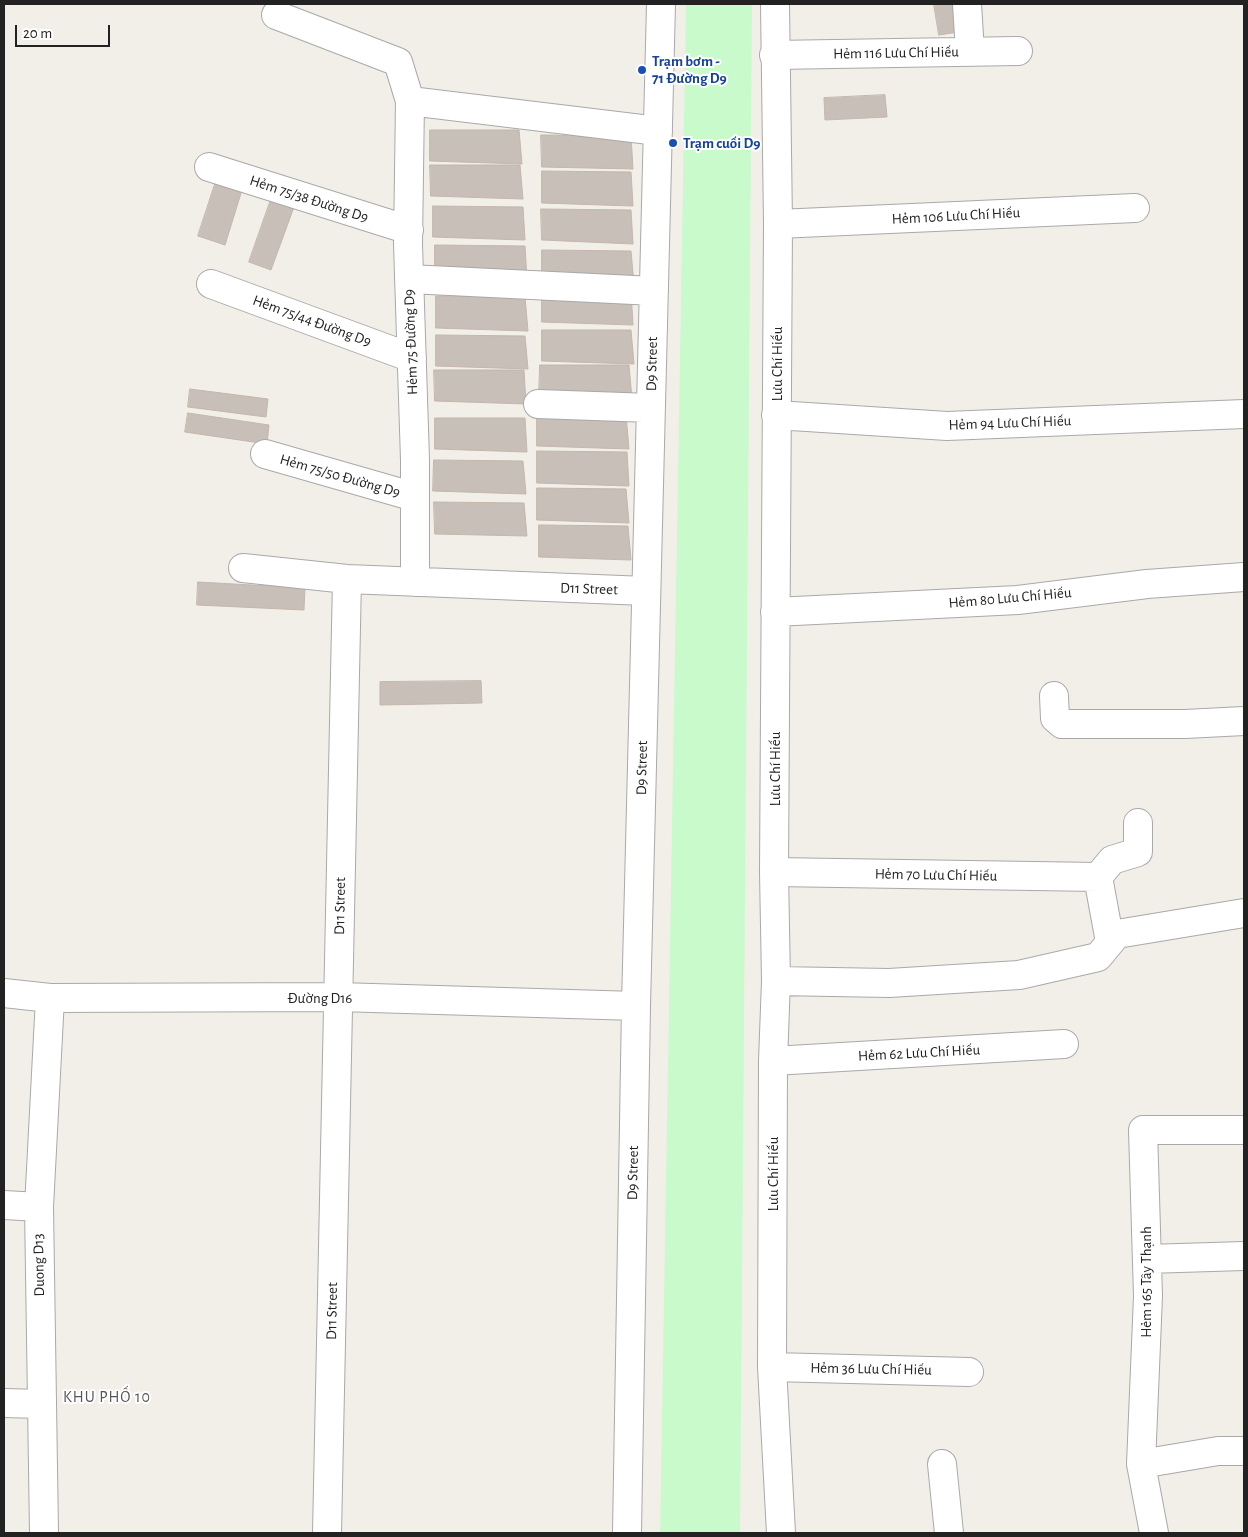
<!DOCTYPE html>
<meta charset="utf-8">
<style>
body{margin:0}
#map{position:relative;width:1248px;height:1537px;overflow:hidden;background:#f2efe9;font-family:"Alegreya Sans",sans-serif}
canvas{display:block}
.frame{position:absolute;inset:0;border:5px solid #222;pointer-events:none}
.scale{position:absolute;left:15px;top:25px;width:95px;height:22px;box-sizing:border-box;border:2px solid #222;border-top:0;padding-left:6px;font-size:15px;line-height:18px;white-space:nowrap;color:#222;-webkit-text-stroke:4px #fff;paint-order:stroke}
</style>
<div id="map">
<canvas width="1248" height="1537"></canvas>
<div class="frame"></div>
<div class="scale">20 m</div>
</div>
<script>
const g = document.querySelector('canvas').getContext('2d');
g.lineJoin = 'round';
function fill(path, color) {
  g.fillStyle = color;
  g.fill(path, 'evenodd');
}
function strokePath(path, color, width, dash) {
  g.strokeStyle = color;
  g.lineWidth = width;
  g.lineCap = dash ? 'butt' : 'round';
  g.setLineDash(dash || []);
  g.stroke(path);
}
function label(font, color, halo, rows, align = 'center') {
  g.font = font + ' "Alegreya Sans",sans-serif';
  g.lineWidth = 4;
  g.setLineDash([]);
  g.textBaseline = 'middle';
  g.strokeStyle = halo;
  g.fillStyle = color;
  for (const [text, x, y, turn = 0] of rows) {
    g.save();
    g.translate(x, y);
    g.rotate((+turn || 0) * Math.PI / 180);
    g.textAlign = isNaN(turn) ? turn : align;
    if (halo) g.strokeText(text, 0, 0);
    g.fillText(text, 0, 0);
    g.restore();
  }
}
fill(new Path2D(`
 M686,4H752L740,1533H660Z`), '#c8facc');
const building = new Path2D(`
 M934,4H968L971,30L939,35Z
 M885,95L887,117L825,120L824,98Z
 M430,130H519L522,164L430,161Z
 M541,135L631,136L633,169L542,167Z
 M430,165H520L523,199L431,196Z
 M220,169L246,177L225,245L198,236Z
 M542,171L631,172L633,206L542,203Z
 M275,188L298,196L271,270L249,262Z
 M433,206L523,207L525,240L433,237Z
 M541,209L631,210L633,244L542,240Z
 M435,245L525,246L527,280L435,277Z
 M542,250L631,251L634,284L542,281Z
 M542,291H631L633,325L542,322Z
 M436,296L525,297L528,331L436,328Z
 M542,330H631L634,364L542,361Z
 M436,335L525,336L528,369L436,366Z
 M540,365H629L632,399L539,396Z
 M434,370H524L526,404L435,401Z
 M190,389L268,399L266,417L188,407Z
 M188,413L269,425L267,444L185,432Z
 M537,414L626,415L629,449L537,446Z
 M435,418H525L527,452L435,449Z
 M537,451L627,452L629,486L537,483Z
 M434,460L523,461L526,494L433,491Z
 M537,488L626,489L629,523L537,520Z
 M434,502L524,503L527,536L435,534Z
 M539,525L628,526L631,560L539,557Z
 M198,582L305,588L304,610L197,605Z
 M481,681L482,703L380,705V682Z`);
fill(building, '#c7bfb8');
strokePath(building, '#c4b6ab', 1);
const minor = new Path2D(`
 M775,4L778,224L774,872L776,981L773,1061L772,1367L781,1533
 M967,4L970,52
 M276,15L398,62L410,101L408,244L415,460V582
 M774,55L1018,51
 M410,101L658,131
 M209,167L409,230
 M778,224L1135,208
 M409,279L654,291
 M211,284L412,358
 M538,404L651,408
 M776,415L947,426L1244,414
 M265,454L415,497
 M243,568L347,579L646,591
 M775,612L1018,600L1147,584L1244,577
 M1054,696L1055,718L1062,724H1185L1244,721
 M774,872L1098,877L1110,942
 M1098,877L1112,860L1138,852V823
 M776,981L889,983L1019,975L1098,957L1117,934L1244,913
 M4,993L50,998L339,997L636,1006
 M773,1061L1064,1044
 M4,1205L39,1207
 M1147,1259L1244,1256
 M772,1367L969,1372
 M4,1403L41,1404
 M942,1464L949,1533
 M1141,1464L1218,1451H1244
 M44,1533L39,1207L50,998
 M327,1533L347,579
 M627,1533L636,1006L661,4
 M1154,1533L1141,1464L1148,1296L1143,1130H1244`);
strokePath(minor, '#a9a9a9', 30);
strokePath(minor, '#fff', 28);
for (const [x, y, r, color] of [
 [642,70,5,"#1a4fb4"],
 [673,143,5,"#1a4fb4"]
]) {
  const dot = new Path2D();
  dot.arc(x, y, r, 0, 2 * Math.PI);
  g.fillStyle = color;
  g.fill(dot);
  strokePath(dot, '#fff', 2);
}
label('15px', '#222', '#fff', [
 ["Hẻm 116 Lưu Chí Hiếu",896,53,-1],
 ["Hẻm 75/38 Đường D9",309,199,18],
 ["Hẻm 106 Lưu Chí Hiếu",956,216,-3],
 ["Hẻm 75/44 Đường D9",312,321,20],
 ["Hẻm 75 Đường D9",411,342,-92],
 ["D9 Street",652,364,-89],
 ["Lưu Chí Hiếu",777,364,-90],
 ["Hẻm 94 Lưu Chí Hiếu",1010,423,-2],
 ["Hẻm 75/50 Đường D9",340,476,16],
 ["D11 Street",589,589,2],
 ["Hẻm 80 Lưu Chí Hiếu",1010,598,-5],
 ["D9 Street",642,768,-89],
 ["Lưu Chí Hiếu",775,769,-90],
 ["Hẻm 70 Lưu Chí Hiếu",936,875,1],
 ["D11 Street",340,906,-89],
 ["Đường D16",320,998],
 ["Hẻm 62 Lưu Chí Hiếu",919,1053,-3],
 ["D9 Street",633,1173,-89],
 ["Lưu Chí Hiếu",773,1174,-90],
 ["Duong D13",39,1265,-91],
 ["Hẻm 165 Tây Thạnh",1146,1282,-90],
 ["D11 Street",332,1311,-89],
 ["Hẻm 36 Lưu Chí Hiếu",871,1369,1]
]);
label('bold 15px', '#164399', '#fff', [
 ["Trạm bơm -",652,61],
 ["71 Đường D9",652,78],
 ["Trạm cuối D9",683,143]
], 'left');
g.letterSpacing = '1px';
label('16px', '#555', '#fff', [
 ["KHU PHỐ 10",107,1397]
]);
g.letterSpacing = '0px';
</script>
